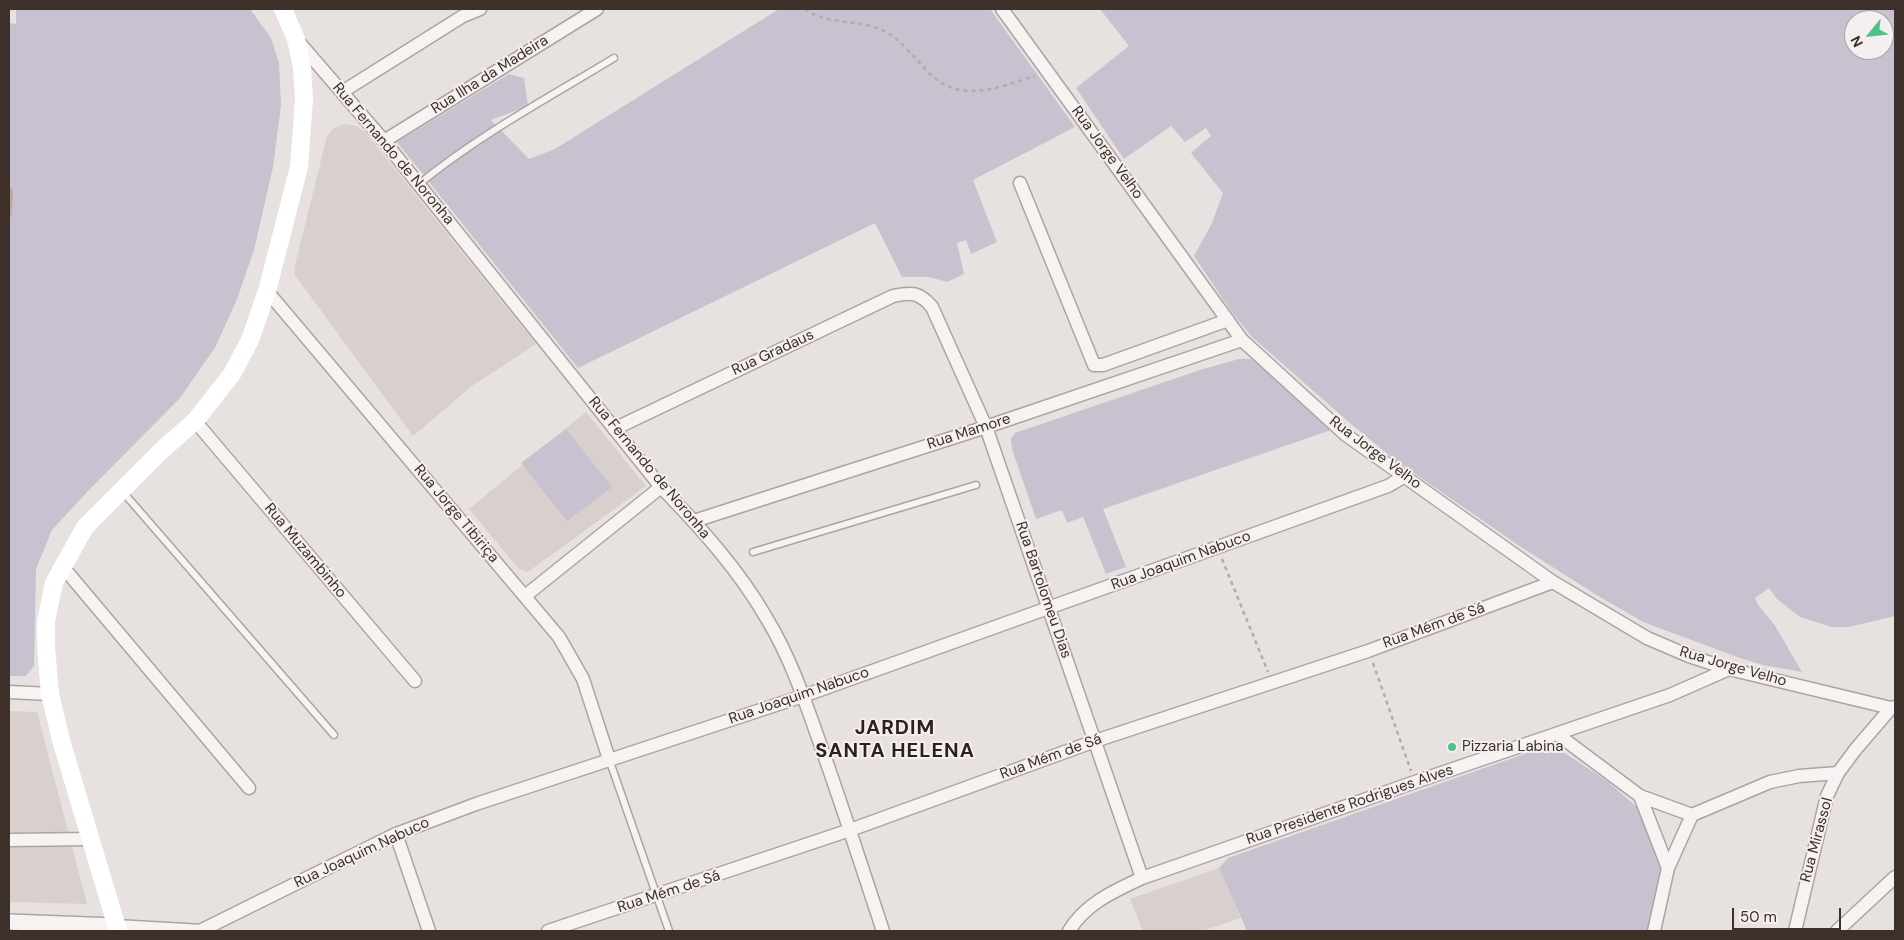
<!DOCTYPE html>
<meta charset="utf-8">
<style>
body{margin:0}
#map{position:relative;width:1904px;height:940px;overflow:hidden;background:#e7e1e0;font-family:"DM Sans",sans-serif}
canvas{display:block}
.frame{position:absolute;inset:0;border:10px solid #3d2f2a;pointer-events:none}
.north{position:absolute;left:1844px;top:10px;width:50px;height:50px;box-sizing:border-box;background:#f5f0ef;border:1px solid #aba3a0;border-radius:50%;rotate:242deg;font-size:14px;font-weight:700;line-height:20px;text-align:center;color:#3d2f2a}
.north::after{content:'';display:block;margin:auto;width:18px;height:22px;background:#4fc187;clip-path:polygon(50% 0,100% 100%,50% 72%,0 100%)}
.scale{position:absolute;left:1732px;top:908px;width:109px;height:22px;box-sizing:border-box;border:2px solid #3d2f2a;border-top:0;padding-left:6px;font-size:15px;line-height:18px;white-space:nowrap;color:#3d2f2a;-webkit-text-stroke:4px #f5f0ef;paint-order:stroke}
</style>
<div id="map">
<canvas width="1904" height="940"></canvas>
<div class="frame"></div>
<div class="north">N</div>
<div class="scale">50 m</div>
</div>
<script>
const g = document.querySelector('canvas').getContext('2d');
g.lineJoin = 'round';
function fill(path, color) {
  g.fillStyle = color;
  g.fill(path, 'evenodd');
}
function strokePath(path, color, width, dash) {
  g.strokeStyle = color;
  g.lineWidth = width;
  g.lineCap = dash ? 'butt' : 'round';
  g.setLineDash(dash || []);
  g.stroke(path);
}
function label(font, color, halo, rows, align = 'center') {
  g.font = font + ' "DM Sans",sans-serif';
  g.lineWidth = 4;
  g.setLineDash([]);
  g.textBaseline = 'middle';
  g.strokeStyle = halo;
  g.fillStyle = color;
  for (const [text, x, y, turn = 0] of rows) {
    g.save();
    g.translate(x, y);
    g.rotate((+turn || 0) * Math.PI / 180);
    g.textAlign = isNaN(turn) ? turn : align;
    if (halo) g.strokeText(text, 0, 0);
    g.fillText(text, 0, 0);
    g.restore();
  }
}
fill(new Path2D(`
 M345,124L356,126L365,132L536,344L472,386L413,436L294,274L295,265L327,136L334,128Z
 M586,412L646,486L528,572L519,569L469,509Z
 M9,711L37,712L87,904L9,902Z
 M1219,868L1241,918L1202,931H1143L1130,899Z`), '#d9d0ce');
fill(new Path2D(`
 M16,9H250L271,38L279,63L281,105L273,167L254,250L237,299L216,346L180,398L87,492L52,530L36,569L34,666L26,676H9V23L16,24Z
 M779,9H990L1075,127L973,180L997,242L971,254L966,240L957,243L964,274L947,282L929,277H902L875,223L578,368L397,142L509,74L524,78L528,106L491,120L529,159L555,149Z
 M1100,9H1895V616L1849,627H1832L1800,617L1777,599L1769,588L1755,598L1758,605L1774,624L1802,672L1763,665L1740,658L1643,622L1595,594L1521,547L1395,460L1350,423L1252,337L1231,311L1194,256L1212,223L1223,193L1191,153L1211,136L1206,128L1185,142L1171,126L1124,159L1076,88L1129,46ZM1854,20H1884V50H1854Z
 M1239,359H1251L1258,361L1331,430L1103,509L1126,567L1106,574L1083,517L1067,523L1062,510L1036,519L1012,449L1011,439L1015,433L1203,369Z
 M566,429L612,487L567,521L521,463Z
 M1547,746H1554L1607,781L1637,807L1668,868L1654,931H1247L1219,868L1228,858Z`), '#c7c1d0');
strokePath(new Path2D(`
 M9,189L11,192L9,215`), '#c4a49e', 4.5);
const service = new Path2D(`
 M419,184C479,135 548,98 614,58
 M122,491L334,735
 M753,552L976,485
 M609,759L669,931`);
const minor = new Path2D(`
 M1002,9L1242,340L1346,435L1553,582L1647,638L1689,656L1729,669L1891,708L1895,707
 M297,40L384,141L661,487C700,527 739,570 767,619C792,660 807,707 823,752C844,811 863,871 883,931
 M342,92L463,16L480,9
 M384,141L597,9
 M1020,183L1094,365H1103L1228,320
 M267,291L559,637L583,679L609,759
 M195,421L415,681
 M614,429L893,296C912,292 919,292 932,307L986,427L1142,878
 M694,521L986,427L1242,340
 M63,567L249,788
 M525,596L661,487
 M9,692L50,694
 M1557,734L1640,796L1692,815
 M1640,796L1668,868
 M1692,815L1770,782L1799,776L1838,773
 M396,834L429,931
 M9,840L91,839
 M116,926L203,931
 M200,931L396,834L476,804L803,696L1388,486L1405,476
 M548,931L850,830L1095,741L1368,651L1553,582
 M1069,931C1085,904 1114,891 1142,878L1415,782L1670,695L1729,669
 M1654,931L1668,868L1692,815
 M1795,931L1827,796L1838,773L1855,750L1891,708
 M1837,931L1895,877`);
const tertiary = new Path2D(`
 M9,922L116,926`);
strokePath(service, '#ada4a2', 9);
strokePath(minor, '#ada4a2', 15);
strokePath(tertiary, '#ada4a2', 18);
strokePath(new Path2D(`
 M805,9C826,25 858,19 882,30C896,36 907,49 917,60C923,66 929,74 936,79C965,103 1005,85 1035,76
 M1222,559L1268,672
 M1373,663L1411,771`), '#b3acaa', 2.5, [4, 4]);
strokePath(service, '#f6f3f2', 6);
strokePath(minor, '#f6f3f2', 12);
strokePath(tertiary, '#f6f3f2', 15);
strokePath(new Path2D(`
 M118,931L61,740L50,694L46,647V621L54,583L85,527L162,450L195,421L232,374L250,340L267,291L299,167L304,100L302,67L296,39L283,9`), '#fff', 18);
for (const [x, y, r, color] of [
 [1452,747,5,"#4fc187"]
]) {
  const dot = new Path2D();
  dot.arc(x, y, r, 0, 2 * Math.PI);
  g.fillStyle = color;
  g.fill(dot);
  strokePath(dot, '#f5f0ef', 2);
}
label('15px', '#3d2f2a', '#f5f0ef', [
 ["Rua Ilha da Madeira",490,75,-32],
 ["Rua Jorge Velho",1107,153,54],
 ["Rua Fernando de Noronha",393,154,50],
 ["Rua Gradaus",773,353,-25],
 ["Rua Mamore",969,432,-18],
 ["Rua Jorge Velho",1375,453,37],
 ["Rua Fernando de Noronha",649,468,50],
 ["Rua Jorge Tibiriça",456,514,50],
 ["Rua Muzambinho",305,551,50],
 ["Rua Joaquim Nabuco",1181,561,-20],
 ["Rua Bartolomeu Dias",1043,590,71],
 ["Rua Mém de Sá",1434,626,-20],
 ["Rua Jorge Velho",1733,667,16],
 ["Rua Joaquim Nabuco",799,696,-19],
 ["Rua Mém de Sá",1051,757,-20],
 ["Rua Presidente Rodrigues Alves",1350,805,-19],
 ["Rua Mirassol",1817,840,-75],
 ["Rua Joaquim Nabuco",362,853,-25],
 ["Rua Mém de Sá",669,892,-18]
]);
label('15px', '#3d2f2a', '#f5f0ef', [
 ["Pizzaria Labina",1462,747]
], 'left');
g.letterSpacing = '1px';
label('bold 20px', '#2e211c', '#f5f0ef', [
 ["JARDIM",895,729],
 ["SANTA HELENA",895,752]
]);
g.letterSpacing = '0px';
</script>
